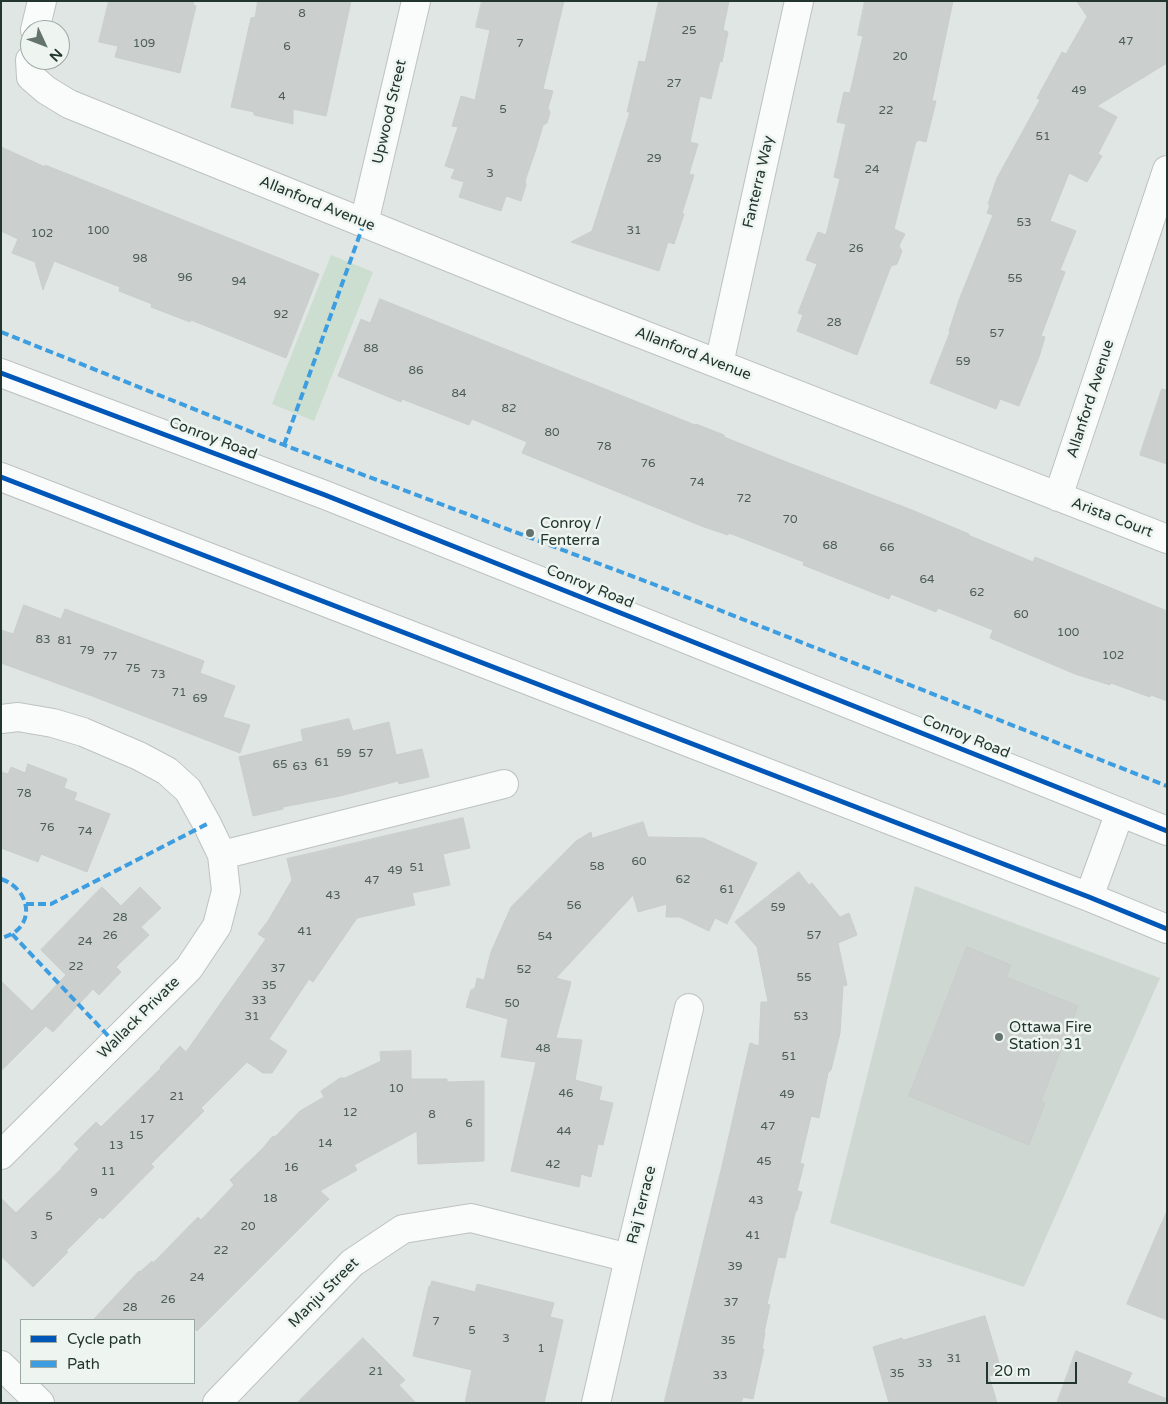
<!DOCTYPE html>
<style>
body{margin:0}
#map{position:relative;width:1168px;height:1404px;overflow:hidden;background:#e0e6e3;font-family:"Varela Round",sans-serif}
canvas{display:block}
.frame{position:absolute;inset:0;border:2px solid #22352f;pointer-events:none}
.legend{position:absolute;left:20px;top:1319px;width:175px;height:65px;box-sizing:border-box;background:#eef5f1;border:1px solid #9ca8a3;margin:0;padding:6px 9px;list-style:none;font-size:15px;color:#22352f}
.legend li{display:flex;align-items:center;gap:10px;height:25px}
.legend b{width:25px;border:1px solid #9ca8a3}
.north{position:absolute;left:20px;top:20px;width:50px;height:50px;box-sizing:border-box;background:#eef5f1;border:1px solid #9ca8a3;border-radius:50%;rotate:133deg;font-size:14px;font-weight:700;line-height:20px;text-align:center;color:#22352f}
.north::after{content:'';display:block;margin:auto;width:18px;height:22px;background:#64736e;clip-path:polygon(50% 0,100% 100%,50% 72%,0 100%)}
.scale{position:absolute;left:986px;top:1362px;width:91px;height:22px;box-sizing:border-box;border:2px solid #22352f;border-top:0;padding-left:6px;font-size:15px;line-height:18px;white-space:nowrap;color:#22352f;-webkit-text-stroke:4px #eef5f1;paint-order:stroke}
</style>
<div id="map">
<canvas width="1168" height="1404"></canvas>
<div class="frame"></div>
<ul class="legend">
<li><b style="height:6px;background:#0057b8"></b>Cycle path</li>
<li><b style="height:6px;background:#3c9de1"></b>Path</li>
</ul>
<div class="north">N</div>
<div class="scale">20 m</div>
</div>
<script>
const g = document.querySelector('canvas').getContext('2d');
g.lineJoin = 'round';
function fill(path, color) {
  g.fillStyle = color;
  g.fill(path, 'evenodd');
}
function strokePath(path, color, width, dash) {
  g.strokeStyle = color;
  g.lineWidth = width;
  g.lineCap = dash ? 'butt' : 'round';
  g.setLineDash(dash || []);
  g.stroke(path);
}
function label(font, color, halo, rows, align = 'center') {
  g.font = font + ' "Varela Round",sans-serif';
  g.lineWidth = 5;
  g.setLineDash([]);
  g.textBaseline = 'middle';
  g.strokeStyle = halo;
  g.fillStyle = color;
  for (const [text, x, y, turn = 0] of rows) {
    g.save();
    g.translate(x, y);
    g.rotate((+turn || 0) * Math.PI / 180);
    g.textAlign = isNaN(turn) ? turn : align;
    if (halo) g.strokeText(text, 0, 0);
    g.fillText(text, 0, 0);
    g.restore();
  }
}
fill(new Path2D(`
 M915,886L1160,978L1024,1287L830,1223Z`), '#cfd7d3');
fill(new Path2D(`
 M331,255L373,272L314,421L272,404Z`), '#cbdecf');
const building = new Path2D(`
 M109,1H194L193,5L196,6L180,73L115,57L118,46L99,42Z
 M258,1H351L326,116L293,109V124L254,115V112L231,107L251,18L255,17Z
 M482,1H564L543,89L553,91L548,108L550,112L547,123L543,125L536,149L525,181L526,185L521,201L506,196L501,211L459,197L464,182L451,178L455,169L445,166L458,127L452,126L461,96L475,100L490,30L476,27Z
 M659,1H729L723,30L728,32L722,62L720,61L711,99L700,96L690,142L698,144L689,174L694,175L682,213L684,214L674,244L668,242L659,271L571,242L592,231L630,112H627L639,61L645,62Z
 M865,1H953L932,101H936L926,142L918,140L917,142L916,141L894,229L905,234L899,246L902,251L897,264L891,266L857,355L797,331L803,315L798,313L817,264L806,260L818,232L826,235L840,179L834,177L846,124L837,122L844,92L850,93L863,36L858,35Z
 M1077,1H1167V63L1097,106L1117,117L1098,154L1102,156L1087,182L1069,173L1050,221L1076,231L1060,270L1065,272L1041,336L1045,337L1039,357L1019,406L1000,399L996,409L930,383L950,332L949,331L959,300L993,215L987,213L990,205L988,204L997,178L1040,100L1037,98L1062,52L1066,54L1087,17Z
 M1,147L45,167V165L319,274L286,358L191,320L190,322L151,307L152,304L119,291L120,287L54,261L43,290L35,262L12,253L18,239L1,231Z
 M380,299L695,425L696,424L724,435V437L789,463L912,510L969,534L968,535L1033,562L1035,557L1167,611V701L1151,695L1150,697L1111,683L1110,685L1075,674L990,638L993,630L938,608L936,612L891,594L889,599L803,565L804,562L729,533L728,535L704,527L522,453L527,442L472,419L469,425L402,399L401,402L338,376L361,319L370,323Z
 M1162,389L1167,390V464L1140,455Z
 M24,605L61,619L65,609L204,661L200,673L235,686L223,717L250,725L240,753L92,696L1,663V630L13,634Z
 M349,719L353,731L389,722L396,755L422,749L429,777L399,784L398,781L340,796L283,807V809L253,816L239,757L303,741L301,730Z
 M28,764L67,779L64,788L77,793L74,800L110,814L87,872L41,854L38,862L1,848V772L8,774L11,767L25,773Z
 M463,818L470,848L443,854L450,885L412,893L415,905L357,918L313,982L309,979L269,1039L287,1051L272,1073H263L247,1062L201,1108L204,1111L151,1164L154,1167L103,1219L100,1217L66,1251L68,1252L33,1287L1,1256V1198L16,1213L62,1168H61L79,1149L74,1144L96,1122L101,1127L161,1068L160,1067L180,1046L186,1052L266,939L258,934L268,921L292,880L287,859Z
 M643,822L648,837L703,838L757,863L727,924L715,918L709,931L680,917H666L667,904L638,912L633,895L556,978L571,982L556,1038L582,1040L575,1080L602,1087L599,1100L613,1103L603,1145L598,1144L591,1177L581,1174L579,1187L511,1171L536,1062L501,1057L508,1019L466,1007L471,990L475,988L477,978L484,980L491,952L511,907L576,841L591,832L592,838Z
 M799,872L809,885L812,883L840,917L849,913L857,935L838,943L847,985L843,986L840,1033L831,1070L828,1073L819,1118L811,1116L800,1163L804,1164L797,1191L802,1192L797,1210L795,1213L785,1258L778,1257L767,1304L770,1305L764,1333H765L762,1349H764L753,1399L743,1397L741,1403H664L723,1162L750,1043L759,1046L761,1002H768L757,947L735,922Z
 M102,887L121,906L140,887L161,908L141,927L149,935L116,967L121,972L99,995L93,989L53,1032L46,1026L1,1071V981L32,1011L66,975L41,950Z
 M967,947L1011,965L1006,977L1078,1006L1041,1101L1045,1103L1029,1145L909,1096Z
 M411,1051V1079H447V1082L484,1081V1161L418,1164L417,1131L354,1165L357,1170L320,1191L329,1199L197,1331L194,1328V1320H93L139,1271L140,1272L152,1261L153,1263L198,1217L201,1220L234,1185L230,1180L263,1148L272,1137L276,1136L300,1111L324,1097L321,1091L340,1078H345L381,1061L380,1052Z
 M1167,1211V1320L1127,1304Z
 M432,1281L475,1292L477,1284L554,1303L550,1317L563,1320L544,1403H465L472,1370L413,1356L429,1286L430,1287Z
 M985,1316L1002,1373L989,1376L997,1403H889L873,1347L902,1338L903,1340Z
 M363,1338L405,1380L399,1385L416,1403H297Z
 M1076,1351L1132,1373L1127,1383L1167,1399V1403H1057Z`);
fill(building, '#cbcfcd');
strokePath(building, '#c9cecc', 1);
const minor = new Path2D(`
 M35,30L42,1
 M30,60L31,77L46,90L69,104L575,308L1167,539
 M364,223L416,1
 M719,364L799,1
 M1058,497L1167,170
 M1,719L18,717L53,723L83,732L139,756L167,771L188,790L207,824L222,855L226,891L217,926L189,968L1,1155
 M222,855L504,784
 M217,1403L352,1263L403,1229L471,1218L629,1258
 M596,1403L629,1258L689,1008`);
const tertiary = new Path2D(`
 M1,1365L40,1403`);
const secondary = new Path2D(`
 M1,373L325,495L1167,831
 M1,477L1089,897L1167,929
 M1089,897L1120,812`);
strokePath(minor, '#bdc3c0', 30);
strokePath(tertiary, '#bdc3c0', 30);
strokePath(secondary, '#bdc3c0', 30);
strokePath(minor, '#fafbfb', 28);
strokePath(tertiary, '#fafbfb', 28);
strokePath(secondary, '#fafbfb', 28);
strokePath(new Path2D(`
 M1,332L284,445L653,584L1167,786
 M284,445L364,223
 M1,879C33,890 36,930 1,938
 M26,904H51L207,824
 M12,934L114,1042`), '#3c9de1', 4, [8, 4]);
strokePath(new Path2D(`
 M1,373L325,495L1167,831
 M1,477L1089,897L1167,929`), '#0057b8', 5);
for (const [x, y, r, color] of [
 [530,533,5,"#64736e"],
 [999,1037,5,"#64736e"]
]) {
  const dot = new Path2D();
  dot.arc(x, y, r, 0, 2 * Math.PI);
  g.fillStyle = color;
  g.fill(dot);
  strokePath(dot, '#eef5f1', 2);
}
label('12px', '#4c5c56', null, [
 ["8",302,14],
 ["25",689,31],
 ["47",1126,42],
 ["109",144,44],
 ["7",520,44],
 ["6",287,47],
 ["20",900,57],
 ["27",674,84],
 ["49",1079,91],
 ["4",282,97],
 ["5",503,110],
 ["22",886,111],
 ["51",1043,137],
 ["29",654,159],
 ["24",872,170],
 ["3",490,174],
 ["53",1024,223],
 ["100",98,231],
 ["31",634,231],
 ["102",42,234],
 ["26",856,249],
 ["98",140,259],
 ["96",185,278],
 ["55",1015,279],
 ["94",239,282],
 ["92",281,315],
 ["28",834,323],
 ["57",997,334],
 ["88",371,349],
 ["59",963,362],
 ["86",416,371],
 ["84",459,394],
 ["82",509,409],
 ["80",552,433],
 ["78",604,447],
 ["76",648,464],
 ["74",697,483],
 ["72",744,499],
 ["70",790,520],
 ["68",830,546],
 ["66",887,548],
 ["64",927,580],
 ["62",977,593],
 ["60",1021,615],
 ["100",1068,633],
 ["83",43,640],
 ["81",65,641],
 ["79",87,651],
 ["102",1113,656],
 ["77",110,657],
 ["75",133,669],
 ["73",158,675],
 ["71",179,693],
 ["69",200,699],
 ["59",344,754],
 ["57",366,754],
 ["61",322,763],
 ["65",280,765],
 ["63",300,767],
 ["78",24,794],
 ["76",47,828],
 ["74",85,832],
 ["60",639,862],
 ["58",597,867],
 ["51",417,868],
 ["49",395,871],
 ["62",683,880],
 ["47",372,881],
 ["61",727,890],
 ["43",333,896],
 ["56",574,906],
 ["59",778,908],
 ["28",120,918],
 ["41",305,932],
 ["26",110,936],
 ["57",814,936],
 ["54",545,937],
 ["24",85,942],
 ["22",76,967],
 ["37",278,969],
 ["52",524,970],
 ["55",804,978],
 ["35",269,986],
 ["33",259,1001],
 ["50",512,1004],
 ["31",252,1017],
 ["53",801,1017],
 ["48",543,1049],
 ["51",789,1057],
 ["10",396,1089],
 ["46",566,1094],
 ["49",787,1095],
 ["21",177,1097],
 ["12",350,1113],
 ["8",432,1115],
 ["17",147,1120],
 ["6",469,1124],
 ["47",768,1127],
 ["44",564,1132],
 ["15",136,1136],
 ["14",325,1144],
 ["13",116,1146],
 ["45",764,1162],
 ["42",553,1165],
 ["16",291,1168],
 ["11",108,1172],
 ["9",94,1193],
 ["18",270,1199],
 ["43",756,1201],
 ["5",49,1217],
 ["20",248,1227],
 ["3",34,1236],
 ["41",753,1236],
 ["22",221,1251],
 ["39",735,1267],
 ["24",197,1278],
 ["26",168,1300],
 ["37",731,1303],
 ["28",130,1308],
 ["7",436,1322],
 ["5",472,1331],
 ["3",506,1339],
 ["35",728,1341],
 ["1",541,1349],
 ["31",954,1359],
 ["33",925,1364],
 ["21",376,1372],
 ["35",897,1374],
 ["33",720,1376]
]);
label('15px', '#22352f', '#eef5f1', [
 ["Upwood Street",390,112,-77],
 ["Fanterra Way",759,182,-77],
 ["Allanford Avenue",317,204,22],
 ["Allanford Avenue",693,354,21],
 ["Allanford Avenue",1091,399,-72],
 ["Conroy Road",213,439,21],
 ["Arista Court",1112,518,21],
 ["Conroy Road",590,587,22],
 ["Conroy Road",966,737,22],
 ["Wallack Private",139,1018,-45],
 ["Raj Terrace",642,1205,-76],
 ["Manju Street",324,1293,-45]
]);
label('15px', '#22352f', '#eef5f1', [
 ["Conroy /",540,524],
 ["Fenterra",540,541],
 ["Ottawa Fire",1009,1028],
 ["Station 31",1009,1045]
], 'left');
</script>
